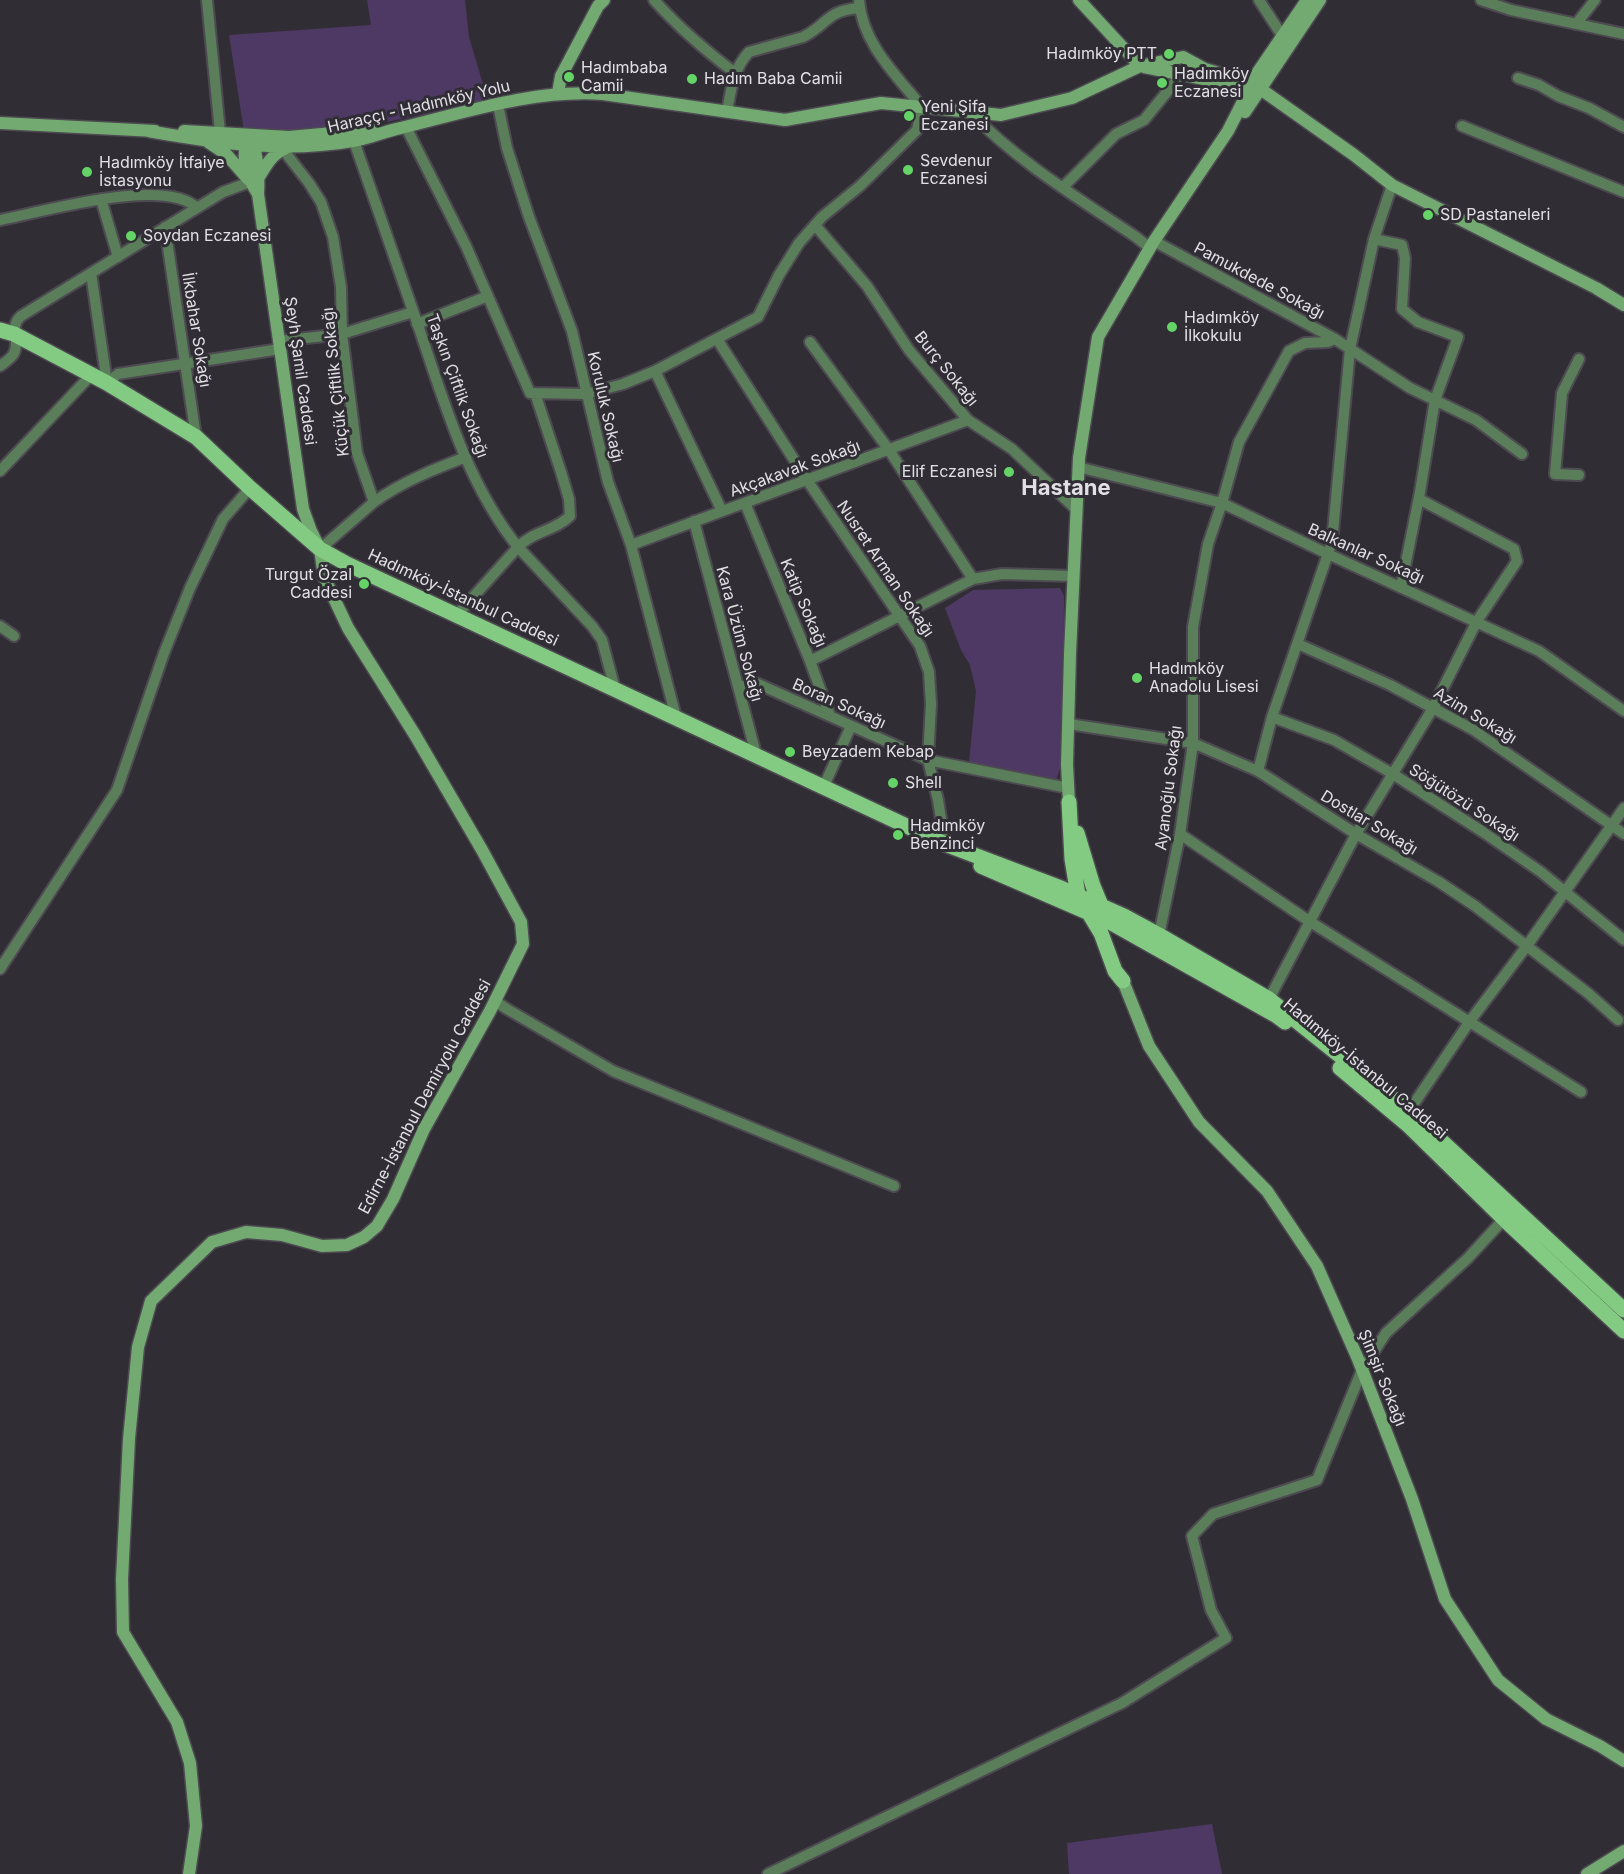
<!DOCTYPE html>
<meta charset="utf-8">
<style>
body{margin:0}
canvas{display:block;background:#312d35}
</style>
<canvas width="1624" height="1874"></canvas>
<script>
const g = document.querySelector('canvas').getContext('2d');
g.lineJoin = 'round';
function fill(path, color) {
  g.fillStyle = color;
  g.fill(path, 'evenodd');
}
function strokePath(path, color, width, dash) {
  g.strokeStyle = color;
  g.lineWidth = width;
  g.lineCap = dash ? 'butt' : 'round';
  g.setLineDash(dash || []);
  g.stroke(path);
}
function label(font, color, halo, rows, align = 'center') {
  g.font = font + ' Inter,sans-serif';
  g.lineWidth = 6;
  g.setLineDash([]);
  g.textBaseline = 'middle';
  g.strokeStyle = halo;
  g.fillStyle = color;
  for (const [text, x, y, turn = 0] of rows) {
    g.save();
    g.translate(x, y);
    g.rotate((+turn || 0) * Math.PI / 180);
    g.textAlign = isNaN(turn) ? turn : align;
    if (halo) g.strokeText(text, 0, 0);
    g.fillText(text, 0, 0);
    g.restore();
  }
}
fill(new Path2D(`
 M367,0H465L469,37L488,101L343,131H244L229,35L371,25Z
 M1060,588L1064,596L1063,758L1055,784L969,762L976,691L970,665L961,650L945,608L973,590Z
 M1212,1824L1222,1874H1069L1067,1843Z`), '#4e3964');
const street = new Path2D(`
 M207,0L220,132
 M654,0C679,28 706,51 735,73
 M1259,0L1283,37
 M1481,0L1511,10L1624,34
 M1576,24L1595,0
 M1518,78L1539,85L1558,96L1589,108L1624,127
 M498,105L507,148L529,217L572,331L608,482L631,545L676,717
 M727,112C731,90 733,69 749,52L803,37C829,24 825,11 859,8
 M970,112C1018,162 1078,198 1136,237L1150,248
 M1462,126L1624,192
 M406,127L466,246L530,393L586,394L623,384L655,371L758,317L779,275L799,243L822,217L860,186L917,130L922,107C896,75 862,43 859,0
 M354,141C376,205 398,268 420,331C445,405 468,485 518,547L456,616
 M286,148L288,156L309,183L321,202L333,237L341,287L342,334L357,453L374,502L320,549
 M1063,187L1116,134L1144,120L1180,76
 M101,199L118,257
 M0,220C42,212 165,176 197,208
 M815,225L867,286L909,350L968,420L1012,449L1077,510
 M165,227L196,437
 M1374,239L1402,245L1405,258L1402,309L1418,322L1458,337L1435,400L1420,492L1401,587
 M1154,241L1335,339L1410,388L1476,420L1522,454
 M91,273L107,383
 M417,324L488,296
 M717,339L807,480L920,646L929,672L931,704L928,760L938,800L945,844
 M279,341L342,334L413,312
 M810,342L889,450L973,579
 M0,366C4,363 12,358 14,353C21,340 8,327 21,316L223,192L250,182
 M655,371L722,511
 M107,383L118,374L280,349
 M535,393L561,472L569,499L570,516C555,531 533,531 518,547L592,626L602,640L615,689
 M1078,467L1222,503L1328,554L1539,651L1624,711
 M0,471L92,374
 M1579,475L1555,474L1562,393L1579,359
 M374,502C402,482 434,469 466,457
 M745,503L810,661L830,716
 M694,521L756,754
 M631,545L968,420
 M0,626L14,636
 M1298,644L1390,685L1472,729L1624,834
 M810,661L973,579L1002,574L1074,576
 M738,687L756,683L928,760L1068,788
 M1272,717L1334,740L1393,774L1483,832L1541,872L1624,940
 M1069,724L1193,743L1258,771L1356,834L1439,882L1475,906L1589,994L1618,1020
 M1258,771L1272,717L1332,542L1350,349L1374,239L1392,185
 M824,786L851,726
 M1180,834L1309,921L1581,1092
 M1159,935L1180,834L1193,743V627L1208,544L1222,503L1239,442L1289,351L1305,343L1328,342L1335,339
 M0,969L117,790L164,653L190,588L223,519L250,488
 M1269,999L1356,834L1433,708L1477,621L1517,561L1514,549L1419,499
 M495,1001L507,1009L613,1071L894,1186
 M1409,1111L1470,1021L1526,947L1624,808
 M768,1874L1122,1703L1226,1638L1211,1610L1192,1536L1213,1514L1317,1480L1362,1370L1386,1333L1468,1258L1504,1219`);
const secondary = new Path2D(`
 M1079,0L1140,66
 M1144,67L1239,86L1250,91
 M558,93L561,76L598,6L604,0
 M1245,112L1320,0
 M0,123L155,131
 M148,131C216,143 283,153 353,141C369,139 385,131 401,128C466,112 535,89 603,94L785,120L881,103L1001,115L1072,98L1140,66L1183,57L1205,69L1252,83L1354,155L1392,185L1596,288L1624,305
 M184,131L289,137L376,129
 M247,139C241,160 247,177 258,194
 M208,142L226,154L248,179
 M259,177C267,164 272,154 286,148
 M1069,802L1067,765L1070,654L1079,458L1098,337L1154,241L1228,131L1258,72L1307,0
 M1123,981L1149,1046L1199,1122L1267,1191L1317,1266L1358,1359L1412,1499L1445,1599L1498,1680L1546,1719L1600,1746L1624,1761
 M189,1874L196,1826L190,1763L177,1722L123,1632L122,1579L129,1439L138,1347L151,1301L212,1242L246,1232L282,1235L322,1246L347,1245L364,1237L377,1226L393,1199L424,1129L490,1011L523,944L521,922L482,850L415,735L348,628L324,577L320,549L311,531L303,509L258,194C259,179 258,146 248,135
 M1587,1874L1624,1851`);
const primary = new Path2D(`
 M0,330L14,334L107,383L196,437L250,488L320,549L347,564L945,844L1061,888L1124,916L1159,935L1269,999L1409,1111L1624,1310
 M1069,802L1072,859L1078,895L1101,933L1115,971L1123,981
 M1077,833L1093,886L1103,910
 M981,866L1108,921L1277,1016L1285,1022
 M1340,1068L1408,1125L1508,1223L1624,1331`);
strokePath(street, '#4d4a51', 14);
strokePath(secondary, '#4d4a51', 15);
strokePath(primary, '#4d4a51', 18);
strokePath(street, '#5b7e5a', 10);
strokePath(secondary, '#72aa71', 12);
strokePath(primary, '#83cb82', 15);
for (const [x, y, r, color] of [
 [1169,54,6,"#65d467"],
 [569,77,6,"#65d467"],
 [692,79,6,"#65d467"],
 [1162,83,6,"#65d467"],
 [909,116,6,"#65d467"],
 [908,170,6,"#65d467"],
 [87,172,6,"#65d467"],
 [1428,215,6,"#65d467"],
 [131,236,6,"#65d467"],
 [1172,327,6,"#65d467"],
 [1009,472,6,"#65d467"],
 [364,584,6,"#65d467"],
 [1137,678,6,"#65d467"],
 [790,752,6,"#65d467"],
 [893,783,6,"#65d467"],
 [898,835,6,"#65d467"]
]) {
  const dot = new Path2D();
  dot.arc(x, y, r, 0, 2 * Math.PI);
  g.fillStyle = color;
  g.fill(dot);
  strokePath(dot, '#312d35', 2);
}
label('16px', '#e2e0e5', '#312d35', [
 ["Hadımköy PTT",1157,54,"right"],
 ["Hadımbaba",581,68],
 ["Camii",581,86],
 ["Hadımköy",1174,74],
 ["Eczanesi",1174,92],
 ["Hadım Baba Camii",704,79],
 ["Yeni Şifa",921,107],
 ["Eczanesi",921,125],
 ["Sevdenur",920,161],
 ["Eczanesi",920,179],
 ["Hadımköy İtfaiye",99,163],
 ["İstasyonu",99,181],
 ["SD Pastaneleri",1440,215],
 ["Soydan Eczanesi",143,236],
 ["Hadımköy",1184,318],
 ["İlkokulu",1184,336],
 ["Elif Eczanesi",997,472,"right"],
 ["Turgut Özal",352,575,"right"],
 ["Caddesi",352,593,"right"],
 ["Hadımköy",1149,669],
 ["Anadolu Lisesi",1149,687],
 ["Beyzadem Kebap",802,752],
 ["Shell",905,783],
 ["Hadımköy",910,826],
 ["Benzinci",910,844]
], 'left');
label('16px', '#e2e0e5', '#312d35', [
 ["Haraççı - Hadımköy Yolu",419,107,-13],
 ["Pamukdede Sokağı",1259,281,28],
 ["İlkbahar Sokağı",196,330,81],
 ["Burç Sokağı",946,369,51],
 ["Şeyh Şamil Caddesi",300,371,82],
 ["Küçük Çiftlik Sokağı",336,382,-96],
 ["Taşkın Çiftlik Sokağı",457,386,70],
 ["Koruluk Sokağı",605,407,77],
 ["Akçakavak Sokağı",795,469,-20],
 ["Balkanlar Sokağı",1366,554,24],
 ["Nusret Arman Sokağı",885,569,56],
 ["Hadımköy-İstanbul Caddesi",463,598,25],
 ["Katip Sokağı",803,603,67],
 ["Kara Üzüm Sokağı",739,634,75],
 ["Boran Sokağı",839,704,24],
 ["Azim Sokağı",1475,716,31],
 ["Ayanoğlu Sokağı",1169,788,-83],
 ["Söğütözü Sokağı",1464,803,33],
 ["Dostlar Sokağı",1369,823,31],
 ["Hadımköy-İstanbul Caddesi",1365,1069,40],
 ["Edirne-İstanbul Demiryolu Caddesi",425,1097,-62],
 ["Şimşir Sokağı",1382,1378,68]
]);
label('bold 22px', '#e2e0e5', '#312d35', [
 ["Hastane",1066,488]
]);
</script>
